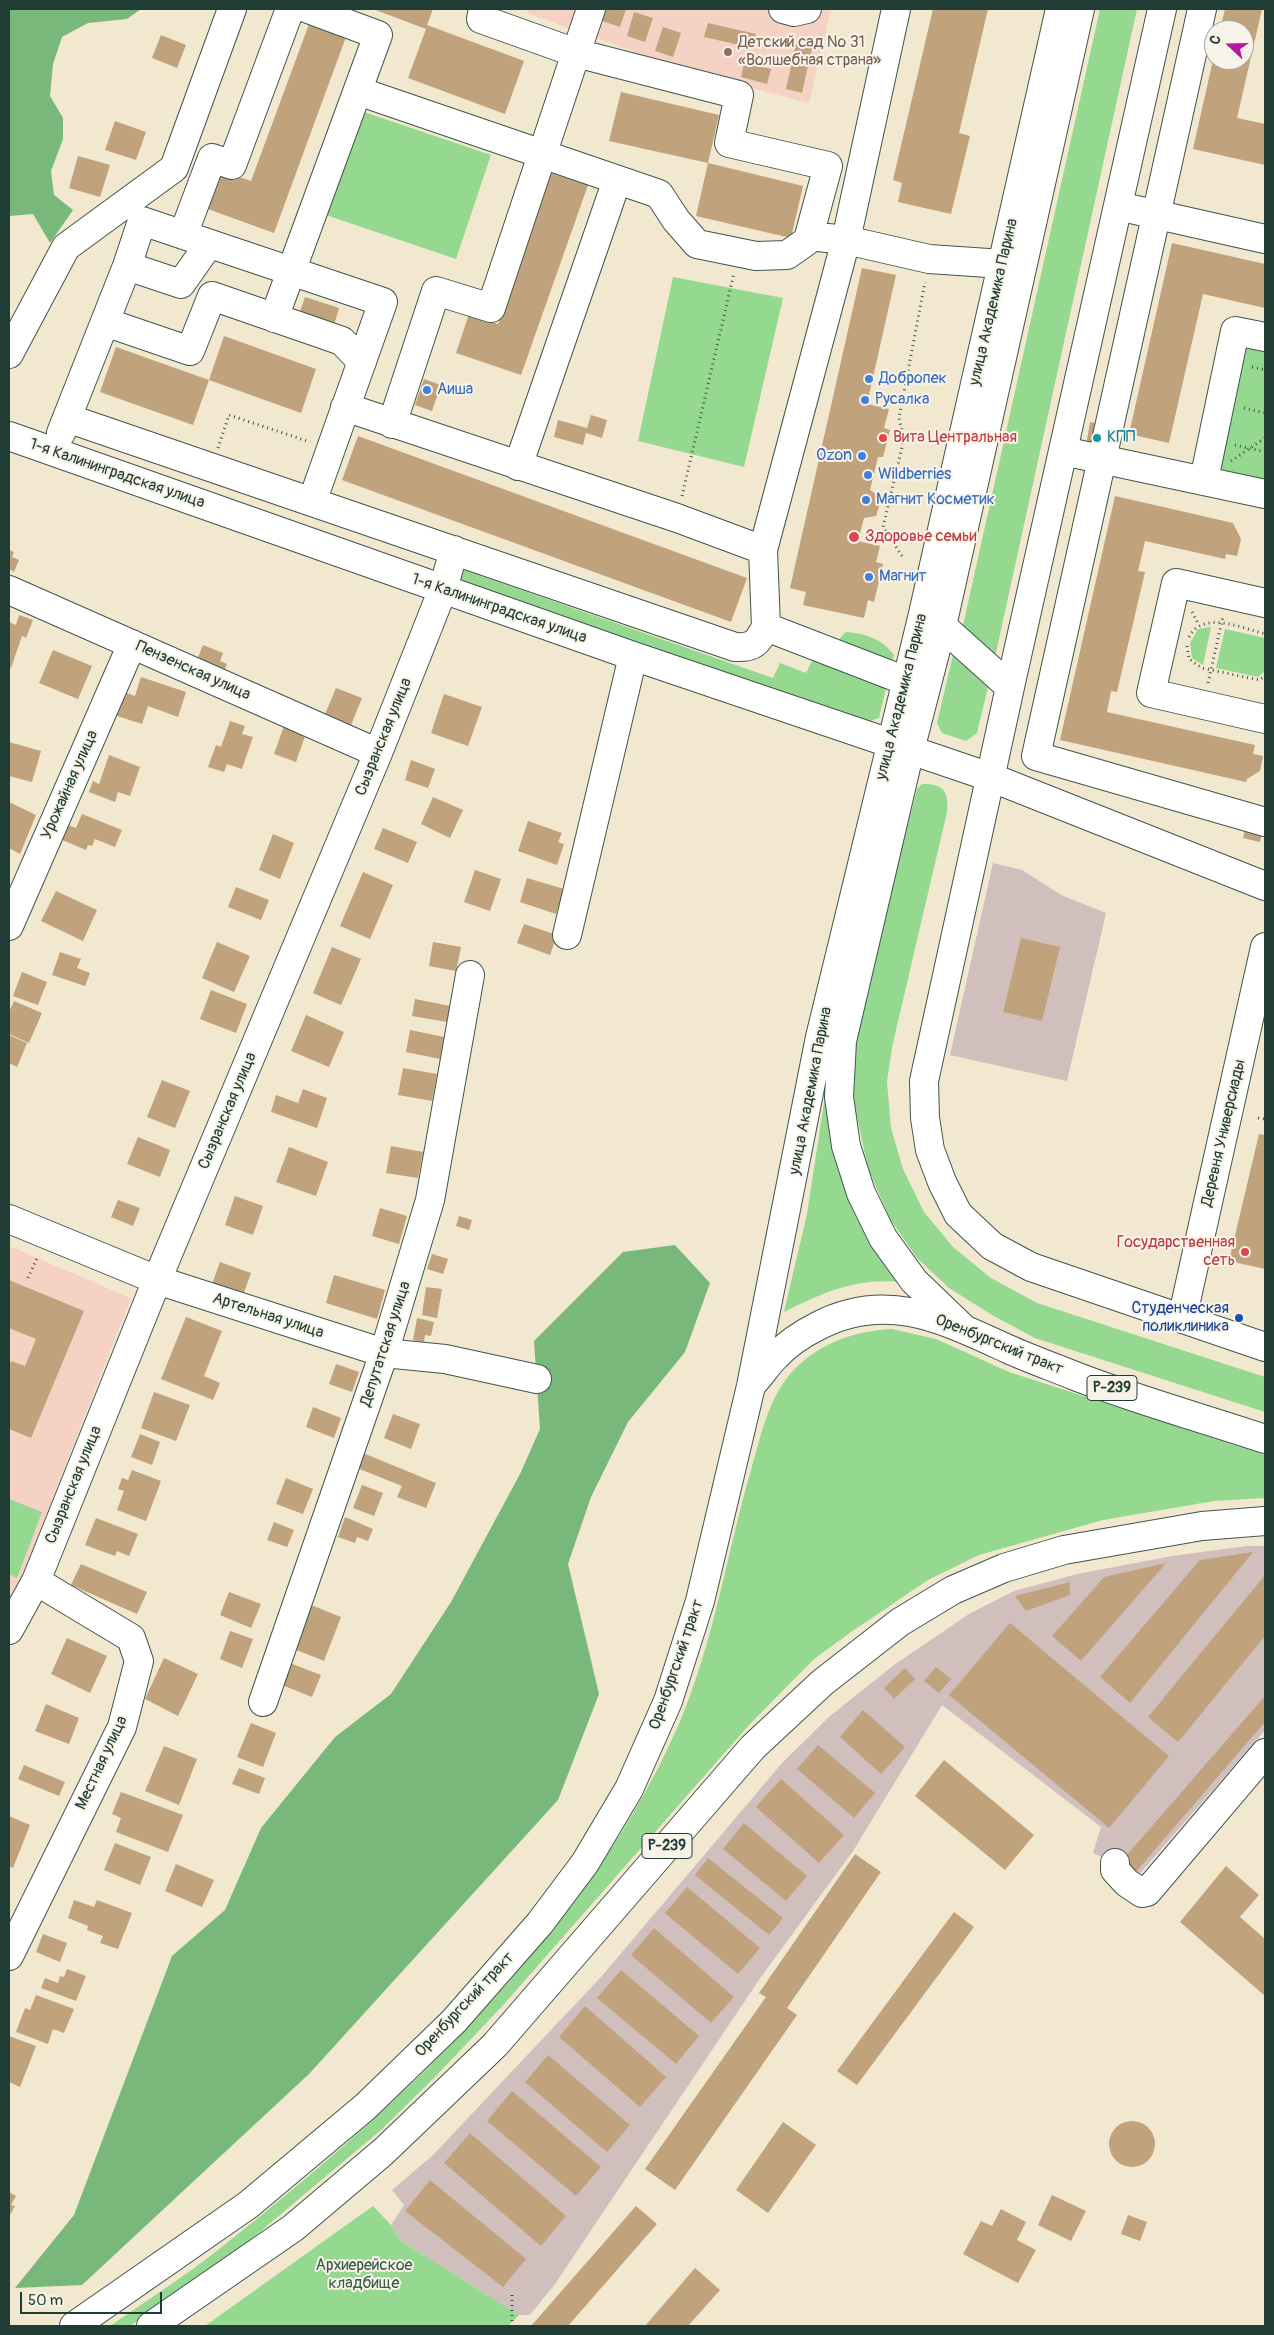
<!DOCTYPE html>
<meta charset="utf-8">
<style>
body{margin:0}
#map{position:relative;width:1274px;height:2335px;overflow:hidden;background:#f1e8cf;font-family:Pangolin,sans-serif}
canvas{display:block}
.frame{position:absolute;inset:0;border:10px solid #1f3d34;pointer-events:none}
.north{position:absolute;left:1204px;top:20px;width:50px;height:50px;box-sizing:border-box;background:#f7f3e8;border:1px solid #a1aaa0;border-radius:50%;rotate:291deg;font-size:14px;font-weight:700;line-height:20px;text-align:center;color:#1f3d34}
.north::after{content:'';display:block;margin:auto;width:18px;height:22px;background:#b5179e;clip-path:polygon(50% 0,100% 100%,50% 72%,0 100%)}
.scale{position:absolute;left:20px;top:2292px;width:142px;height:22px;box-sizing:border-box;border:2px solid #1f3d34;border-top:0;padding-left:6px;font-size:15px;line-height:18px;white-space:nowrap;color:#1f3d34;-webkit-text-stroke:4px #f7f3e8;paint-order:stroke}
</style>
<div id="map">
<canvas width="1274" height="2335"></canvas>
<div class="frame"></div>
<div class="north">С</div>
<div class="scale">50 m</div>
</div>
<script>
const g = document.querySelector('canvas').getContext('2d');
g.lineJoin = 'round';
function fill(path, color) {
  g.fillStyle = color;
  g.fill(path, 'evenodd');
}
function strokePath(path, color, width, dash) {
  g.strokeStyle = color;
  g.lineWidth = width;
  g.lineCap = dash ? 'butt' : 'round';
  g.setLineDash(dash || []);
  g.stroke(path);
}
function label(font, color, halo, rows, align = 'center') {
  g.font = font + ' Pangolin,sans-serif';
  g.lineWidth = 4;
  g.setLineDash([]);
  g.textBaseline = 'middle';
  g.strokeStyle = halo;
  g.fillStyle = color;
  for (const [text, x, y, turn = 0] of rows) {
    g.save();
    g.translate(x, y);
    g.rotate((+turn || 0) * Math.PI / 180);
    g.textAlign = isNaN(turn) ? turn : align;
    if (halo) g.strokeText(text, 0, 0);
    g.fillText(text, 0, 0);
    g.restore();
  }
}
fill(new Path2D(`
 M528,9H831L809,103L687,71L527,13Z
 M9,1246L131,1298L13,1599L9,1597Z`), '#f6d2c4');
fill(new Path2D(`
 M993,863L1022,870L1061,895L1106,913L1067,1081L950,1055Z
 M1247,1546H1265V1730L1136,1878L1115,1863L1093,1853L1101,1827L942,1705L853,1851L761,1977L555,2284L530,2315H519L400,2240L391,2225L404,2205L392,2190L433,2155L601,1977L782,1763L830,1716L894,1665L969,1614L1014,1591L1077,1574L1172,1556Z`), '#d1bfbe');
fill(new Path2D(`
 M1100,9H1137L995,657L962,630Z
 M361,111L491,155L456,259L326,215Z
 M673,277L783,298L744,467L638,441Z
 M1240,342L1265,347V485L1212,474Z
 M458,568L773,678L780,663L806,673L813,659L887,684L879,718L867,722L453,581Z
 M1211,627L1203,665L1192,658L1190,643L1198,629Z
 M1225,629L1265,638L1264,665L1265,671L1258,677L1216,668Z
 M846,632C866,634 881,638 894,655L891,668L840,651V638Z
 M953,655L989,683L977,733L966,741L942,733L937,723Z
 M922,784C944,784 949,791 947,812L892,1047L887,1082L891,1128L903,1169L924,1212L953,1247L991,1278L1037,1303L1265,1377V1412L1035,1338L992,1315L949,1288L917,1258L890,1219L868,1168L853,1098L855,1037L878,939L917,789Z
 M826,1090L902,1282C856,1278 824,1292 784,1312L807,1214Z
 M892,1329L936,1339L1009,1372L1265,1455V1498L1214,1501L1103,1520L979,1555L928,1580L851,1632L814,1659L749,1725L505,2003L437,2075L381,2130L225,2261L130,2326H110C146,2301 184,2277 218,2250C332,2160 440,2066 532,1954C593,1880 643,1808 681,1719C714,1640 727,1553 751,1470C760,1439 767,1404 787,1378C813,1345 852,1331 892,1329Z
 M9,1499L42,1512L17,1578L9,1574Z
 M373,2206L391,2225L400,2240L519,2315L508,2326H205Z`), '#95d890');
fill(new Path2D(`
 M9,9H141L127,19L88,23L62,37L53,64L50,96L63,118V139L51,171L54,195L73,210L50,243L33,214L9,216Z
 M675,1245L710,1283L685,1352L628,1422L591,1497L568,1564L599,1694L558,1800L309,2074L82,2285L15,2288L74,2215L172,1956L225,1910L261,1828L335,1737L391,1694L451,1602L520,1474L540,1429L534,1341L623,1252Z`), '#78b87a');
fill(new Path2D(`
 M373,9H433L427,25L524,61L505,114L408,78L426,29Z
 M606,9H626L620,27L602,21Z
 M933,9H988L959,133L970,136L951,214L898,202L902,183L893,180Z
 M1225,9H1262L1237,118L1265,124V165L1193,149L1213,60H1244V30H1220Z
 M634,12L653,18L645,42L627,36Z
 M708,23L756,34L753,48L704,37Z
 M309,24L346,37L274,233L205,208L219,170L251,181Z
 M663,27L681,33L673,57L655,51Z
 M161,35L186,45L177,68L152,58Z
 M796,44L812,48L802,93L786,89Z
 M744,63L771,69L767,84L741,77Z
 M621,92L719,115L708,163L609,141Z
 M115,121L146,132L136,160L105,150Z
 M78,156L110,165L100,197L69,188Z
 M708,163L803,186L791,238L696,216Z
 M551,173L588,185L521,375L456,353L469,314L498,324Z
 M1172,243L1265,264V308L1203,294L1169,443L1129,434Z
 M862,268L896,275L867,404L889,409L884,428L890,430L883,457H878L870,490L880,497L879,507L876,516L864,518L858,541L880,546L876,562L883,564L874,602L868,600L864,618L803,605L806,592L790,588Z
 M305,297L339,308L334,325L299,314Z
 M224,336L316,369L301,413L209,380L193,425L100,392L116,347L209,380Z
 M424,379L441,385L432,411L415,405Z
 M591,415L607,420L602,438L586,433L583,445L554,437L558,420L587,428Z
 M1090,422L1109,426L1085,451Z
 M358,436L747,578L731,622L342,480Z
 M1115,496L1233,523L1241,539L1237,556L1226,554L1225,559L1145,541L1138,571L1145,572L1117,692L1111,691L1107,712L1255,745L1253,754L1263,756L1260,771L1247,779L1246,782L1060,740Z
 M9,550L14,552L12,557L19,560L14,572L9,569Z
 M19,615L33,620L26,638L22,636L11,668L9,667V622L16,625Z
 M203,645L223,653L220,661L227,664L222,676L195,665Z
 M53,650L92,666L78,699L39,683Z
 M141,677L186,692L178,717L148,706L142,724L111,714L119,690L135,696Z
 M336,688L362,698L349,730L323,719Z
 M444,694L482,707L468,746L431,733Z
 M230,721L245,726L242,734L253,737L242,769L227,764L224,772L208,767L216,745L221,747Z
 M284,726L306,733L296,762L274,754Z
 M9,742L41,751L32,782L9,776Z
 M109,755L140,767L130,796L118,792L115,802L89,792L93,781L99,784Z
 M411,760L435,769L428,788L405,780Z
 M433,797L463,810L450,838L421,824Z
 M9,802L36,815L20,854L9,848Z
 M82,814L122,830L115,847L95,839L92,846L88,845L86,850L60,839L66,824L76,828Z
 M528,821L562,833L558,842L564,844L557,865L518,851Z
 M1247,822L1264,826L1260,842L1243,838Z
 M383,828L417,842L408,863L374,849Z
 M273,834L294,843L280,879L259,870Z
 M475,870L501,879L490,911L464,902Z
 M363,872L393,885L370,939L340,926Z
 M527,878L564,889L556,914L520,902Z
 M236,887L269,900L261,920L228,907Z
 M56,891L97,910L83,941L41,921Z
 M524,924L557,935L550,955L517,943Z
 M1021,938L1060,947L1042,1021L1003,1012Z
 M217,942L250,956L234,992L202,978Z
 M433,942L461,947L456,971L429,966Z
 M332,947L361,959L341,1005L313,993Z
 M60,952L81,959L77,968L90,973L85,986L52,975Z
 M22,972L47,982L38,1005L13,996Z
 M211,990L247,1004L236,1033L200,1019Z
 M415,999L450,1006L447,1022L412,1016Z
 M14,1001L42,1013L29,1043L9,1034V1012Z
 M306,1015L344,1032L329,1067L291,1051Z
 M410,1030L444,1037L440,1059L406,1052Z
 M9,1035L27,1043L17,1067L9,1063Z
 M403,1068L437,1074L432,1101L398,1095Z
 M162,1080L190,1091L175,1128L147,1117Z
 M303,1089L327,1098L317,1128L271,1112L276,1095L298,1103Z
 M1259,1134L1265,1135V1269L1229,1261Z
 M138,1137L170,1150L160,1177L127,1164Z
 M391,1146L423,1152L418,1178L386,1173Z
 M289,1147L328,1162L316,1196L276,1182Z
 M235,1196L263,1206L253,1235L225,1225Z
 M118,1200L140,1208L133,1226L111,1217Z
 M380,1208L407,1216L399,1244L372,1236Z
 M459,1216L472,1220L469,1230L456,1226Z
 M432,1254L448,1259L443,1274L427,1269Z
 M220,1262L251,1273L243,1295L212,1284Z
 M334,1275L385,1290L377,1319L326,1303Z
 M9,1280L84,1311L31,1438L9,1429V1367L11,1361L25,1366L36,1339L9,1328Z
 M426,1287L442,1289L437,1318L422,1315Z
 M186,1317L222,1331L204,1376L220,1383L213,1400L161,1379Z
 M417,1318L434,1322L431,1336L425,1335L424,1342L413,1340Z
 M336,1364L359,1372L352,1392L329,1384Z
 M154,1392L190,1405L176,1441L141,1428Z
 M313,1407L341,1418L334,1438L306,1427Z
 M393,1414L420,1424L411,1449L384,1438Z
 M140,1434L160,1442L152,1465L131,1457Z
 M363,1453L436,1483L426,1508L397,1497L402,1486L357,1468Z
 M132,1470L161,1481L146,1521L117,1510L124,1491L118,1489L122,1478L128,1480Z
 M286,1478L313,1489L303,1514L276,1504Z
 M362,1485L383,1493L374,1516L353,1508Z
 M345,1517L373,1529L368,1541L357,1537L355,1543L338,1537Z
 M96,1518L138,1534L129,1556L117,1551L115,1556L85,1545Z
 M274,1522L294,1530L287,1547L267,1540Z
 M1253,1552L1130,1703L1100,1677L1200,1560Z
 M1166,1563L1081,1661L1052,1636L1104,1577Z
 M81,1564L147,1592L137,1614L71,1585Z
 M1265,1575V1636L1178,1742L1148,1717Z
 M1070,1582V1595L1026,1611L1015,1596Z
 M229,1592L261,1604L251,1628L220,1615Z
 M311,1605L341,1617L324,1661L294,1649Z
 M1010,1623L1169,1756L1109,1828L949,1695Z
 M230,1631L253,1639L242,1668L220,1659Z
 M67,1638L107,1656L90,1693L51,1674Z
 M164,1658L198,1674L178,1716L145,1699Z
 M290,1663L321,1675L312,1697L282,1685Z
 M936,1667L951,1679L939,1693L924,1681Z
 M905,1668L915,1679L894,1699L884,1688Z
 M1265,1696V1722L1133,1875L1120,1863Z
 M46,1704L79,1718L69,1744L35,1731Z
 M863,1710L905,1747L881,1774L840,1737Z
 M251,1723L276,1733L263,1767L237,1757Z
 M818,1745L875,1793L854,1818L797,1769Z
 M164,1746L197,1759L179,1805L145,1791Z
 M944,1760L1034,1835L1005,1870L915,1796Z
 M24,1765L65,1782L59,1796L18,1779Z
 M239,1768L265,1778L259,1794L232,1784Z
 M781,1779L844,1835L819,1863L756,1807Z
 M121,1792L183,1815L168,1852L116,1832L121,1818L112,1814Z
 M9,1816L30,1825L13,1868L9,1866Z
 M744,1823L807,1876L786,1901L723,1849Z
 M115,1843L151,1857L140,1885L104,1870Z
 M855,1854L881,1872L787,2008L797,2015L675,2190L645,2169L766,1997L759,1993Z
 M708,1858L783,1918L769,1935L695,1875Z
 M176,1864L214,1880L202,1907L165,1891Z
 M1226,1866L1259,1895L1240,1917L1265,1939V1996L1180,1922Z
 M687,1887L760,1948L738,1974L665,1913Z
 M74,1900L94,1907L97,1900L132,1913L118,1949L100,1943L103,1936L87,1930L88,1926L68,1918Z
 M954,1912L974,1927L857,2085L837,2071Z
 M654,1928L734,1997L711,2023L631,1955Z
 M43,1934L67,1943L60,1962L36,1952Z
 M67,1969L86,1976L76,2001L41,1988L45,1978L58,1983L60,1976L64,1977Z
 M621,1970L699,2036L676,2064L597,1998Z
 M36,1995L74,2009L64,2033L53,2029L48,2044L16,2032L25,2008L30,2010Z
 M585,2006L666,2077L640,2107L559,2037Z
 M9,2036L36,2046L20,2087L9,2082Z
 M548,2055L630,2125L607,2152L525,2082Z
 M512,2091L601,2167L576,2196L487,2121Z
 M1109 2144a23 23 0 1 1 46 0a23 23 0 1 1-46 0Z
 M783,2122L816,2145L768,2213L736,2190Z
 M470,2133L566,2216L541,2246L444,2163Z
 M430,2180L526,2259L503,2287L405,2211Z
 M9,2192L16,2196L11,2205L15,2206L9,2217Z
 M1052,2195L1086,2211L1071,2241L1038,2225Z
 M636,2206L657,2224L568,2326H531Z
 M1001,2209L1026,2222L1017,2240L1036,2250L1018,2283L963,2254L981,2221L992,2226Z
 M1128,2215L1147,2222L1140,2241L1121,2234Z
 M695,2268L720,2290L688,2326H645Z`), '#c0a27d');
const minor = new Path2D(`
 M591,9L576,53L739,95L729,143L828,166L809,236L846,240L929,259L1003,264
 M783,9L794,12L807,9
 M896,9L846,240L763,550L766,627L906,681
 M1202,9L1036,756L1265,822
 M358,91L659,194L676,220L697,244L756,256L787,255L807,241L809,236
 M1118,206L1265,239
 M183,235L212,158L232,165L290,9
 M127,266L142,221L383,302L312,502
 M274,318L378,35L308,9
 M105,322L190,351L212,296L342,341L362,362
 M9,354L66,247L174,168L232,9
 M345,407L677,518L763,550
 M67,418L735,647C754,648 757,643 766,627
 M392,424L436,291L491,308L576,53L481,19L483,9
 M61,433L127,266L181,284L209,244
 M9,436L633,656L990,777L1265,886
 M1063,451L1265,494
 M518,466L617,180
 M1204,480L1235,331L1265,337
 M9,590L378,753
 M1265,603L1176,583L1151,693L1265,719
 M942,626L1010,687L924,1081L925,1118L930,1150L942,1182L958,1214L992,1246L1031,1267L1265,1347
 M1010,687L1162,9
 M9,926L132,644
 M567,935L633,656
 M9,1219L157,1280L384,1353L445,1359L537,1379
 M1182,1319L1265,947
 M9,1630L36,1581L157,1280L378,753L443,589L454,550
 M263,1702L384,1353L430,1200L470,975
 M1115,1863V1870L1127,1883L1142,1893L1147,1892L1265,1753
 M9,1956L122,1727L139,1661L131,1638L36,1581`);
const major = new Path2D(`
 M963,1328L914,1281L883,1238L861,1193L846,1146L839,1097L842,1041L910,750L942,626L1080,9
 M753,1383C761,1375 767,1365 775,1357C787,1344 802,1334 818,1326C887,1290 944,1320 1008,1349C1030,1359 1053,1367 1075,1376C1137,1400 1202,1418 1265,1439
 M74,2326L248,2205L365,2107L454,2021L540,1923L585,1863L629,1789L668,1701L700,1601L751,1386L820,1037L922,618L1060,9
 M151,2326L293,2228L383,2152L495,2045L753,1747L823,1682L900,1622L953,1590L1004,1568L1064,1550L1202,1526L1265,1521`);
strokePath(minor, '#3e574b', 30);
strokePath(major, '#3e574b', 30);
strokePath(new Path2D(`
 M1252,367L1265,370
 M1244,408L1265,413
 M1235,445L1265,452
 M218,448L229,415L310,442
 M1231,461L1265,438
 M682,496L734,273
 M902,556L883,527L904,439L899,418L925,282
 M1192,612L1199,625
 M1189,637C1203,610 1242,628 1265,634
 M1187,646L1189,659L1202,668L1259,680L1265,676
 M1208,683L1223,616
 M1258,1118L1265,1119
 M28,1278L38,1256
 M512,2326V2293`), '#3e574b', 3, [1, 4]);
strokePath(minor, '#fff', 28);
strokePath(major, '#fff', 28);
for (const [x, y, r, color] of [
 [728,52,5,"#8d6e63"],
 [869,379,5,"#3f7fe0"],
 [427,390,5,"#3f7fe0"],
 [865,400,5,"#3f7fe0"],
 [883,438,5,"#e0444e"],
 [1097,438,5,"#0f9aa8"],
 [862,456,5,"#3f7fe0"],
 [868,475,5,"#3f7fe0"],
 [866,500,5,"#3f7fe0"],
 [854,537,6,"#e0444e"],
 [869,577,5,"#3f7fe0"],
 [1245,1252,5,"#e0444e"],
 [1239,1318,5,"#1a4fb4"]
]) {
  const dot = new Path2D();
  dot.arc(x, y, r, 0, 2 * Math.PI);
  g.fillStyle = color;
  g.fill(dot);
  strokePath(dot, '#f7f3e8', 2);
}
for (const [x, y, w] of [
 [1112,1388,50],
 [667,1846,50]
]) {
  const box = new Path2D();
  box.roundRect(x - w / 2, y - 12.5, w, 25, 4);
  g.fillStyle = '#f7f3e8';
  g.fill(box);
  strokePath(box, '#1f3d34', 1);
}
label('bold 15px', '#1f3d34', null, [
 ["Р-239",1112,1388],
 ["Р-239",667,1846]
]);
label('16px', '#785e54', '#f7f3e8', [
 ["Детский сад № 31",738,43],
 ["«Волшебная страна»",738,61]
], 'left');
label('16px', '#1f3d34', '#f7f3e8', [
 ["улица Академика Парина",994,302,-77],
 ["1-я Калининградская улица",117,474,19],
 ["1-я Калининградская улица",499,609,19],
 ["Пензенская улица",193,671,24],
 ["улица Академика Парина",902,697,-76],
 ["Сызранская улица",384,737,-68],
 ["Урожайная улица",70,785,-66],
 ["улица Академика Парина",811,1091,-79],
 ["Сызранская улица",228,1111,-67],
 ["Деревня Универсиады",1224,1133,-77],
 ["Артельная улица",268,1316,18],
 ["Депутатская улица",386,1344,-72],
 ["Оренбургский тракт",999,1345,22],
 ["Сызранская улица",74,1485,-68],
 ["Оренбургский тракт",677,1665,-71],
 ["Местная улица",102,1763,-65],
 ["Оренбургский тракт",465,2005,-47]
]);
label('16px', '#366cbe', '#f7f3e8', [
 ["Добропек",879,379],
 ["Аиша",437,390],
 ["Русалка",875,400],
 ["Ozon",852,456,"right"],
 ["Wildberries",878,475],
 ["Магнит Косметик",876,500],
 ["Магнит",879,577]
], 'left');
label('16px', '#be3a42', '#f7f3e8', [
 ["Вита Центральная",893,438],
 ["Здоровье семьи",865,537],
 ["Государственная",1235,1243,"right"],
 ["сеть",1235,1261,"right"]
], 'left');
label('16px', '#0d838f', '#f7f3e8', [
 ["КПП",1107,438]
], 'left');
label('16px', '#164399', '#f7f3e8', [
 ["Студенческая",1229,1309],
 ["поликлиника",1229,1327]
], 'right');
label('16px', '#375c46', '#f7f3e8', [
 ["Архиерейское",364,2266],
 ["кладбище",364,2284]
]);
</script>
